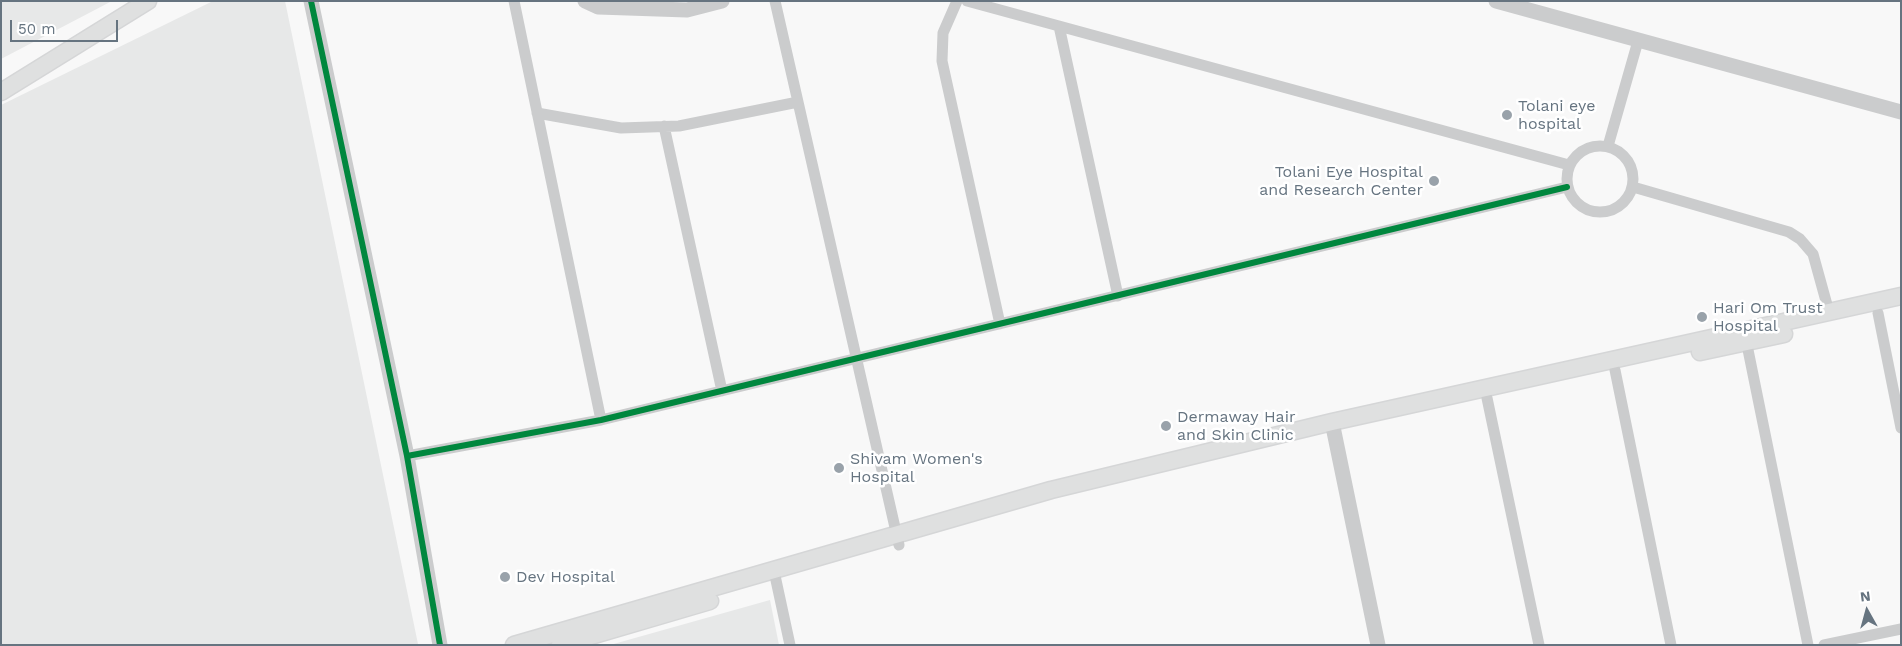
<!DOCTYPE html>
<style>
body{margin:0}
#map{position:relative;width:1902px;height:646px;overflow:hidden;background:#f8f8f8;font-family:"Work Sans",sans-serif}
canvas{display:block}
.frame{position:absolute;inset:0;border:2px solid #667480;pointer-events:none}
.north{position:absolute;left:1842px;top:586px;width:50px;height:50px;-webkit-text-stroke:4px #fff;paint-order:stroke;rotate:353deg;font-size:14px;font-weight:700;line-height:20px;text-align:center;color:#667480}
.north::after{content:'';display:block;margin:auto;width:18px;height:22px;background:#667480;clip-path:polygon(50% 0,100% 100%,50% 72%,0 100%)}
.scale{position:absolute;left:10px;top:20px;width:108px;height:22px;box-sizing:border-box;border:2px solid #667480;border-top:0;padding-left:6px;font-size:15px;line-height:18px;white-space:nowrap;color:#667480;-webkit-text-stroke:4px #fff;paint-order:stroke}
</style>
<div id="map">
<canvas width="1902" height="646"></canvas>
<div class="frame"></div>
<div class="north">N</div>
<div class="scale">50 m</div>
</div>
<script>
const g = document.querySelector('canvas').getContext('2d');
g.lineJoin = 'round';
function fill(path, color) {
  g.fillStyle = color;
  g.fill(path, 'evenodd');
}
function strokePath(path, color, width, dash) {
  g.strokeStyle = color;
  g.lineWidth = width;
  g.lineCap = dash ? 'butt' : 'round';
  g.setLineDash(dash || []);
  g.stroke(path);
}
function label(font, color, halo, rows, align = 'center') {
  g.font = font + ' "Work Sans",sans-serif';
  g.lineWidth = 5;
  g.setLineDash([]);
  g.textBaseline = 'middle';
  g.strokeStyle = halo;
  g.fillStyle = color;
  for (const [text, x, y, turn = 0] of rows) {
    g.save();
    g.translate(x, y);
    g.rotate((+turn || 0) * Math.PI / 180);
    g.textAlign = isNaN(turn) ? turn : align;
    if (halo) g.strokeText(text, 0, 0);
    g.fillText(text, 0, 0);
    g.restore();
  }
}
fill(new Path2D(`
 M1,1H112L1,59Z
 M213,1H285L418,644L1,645V105Z
 M770,600L779,645H610Z`), '#e7e8e8');
const secondary = new Path2D(`
 M1,92L148,1
 M1700,352L1784,334
 M514,645L1051,490L1332,422L1901,296
 M560,645L710,601`);
strokePath(secondary, '#d5d6d7', 19);
strokePath(new Path2D(`
 M514,1L601,420
 M775,1L899,545
 M957,1L943,33L942,61L1000,324
 M967,1L1569,165
 M1059,26L1118,296
 M537,113L621,128L679,126L798,102
 M664,126L722,391
 M1567 179a33 33 0 1 1 66 0a33 33 0 1 1-66 0Z
 M1608,146L1638,41
 M1633,187L1789,232L1800,239L1813,254L1829,312
 M1878,313L1901,428
 M1745,335L1808,645
 M1615,370L1671,645
 M1487,398L1539,645
 M407,456L601,420L1567,187
 M774,571L790,645
 M1824,645L1901,629`), '#cbcccd', 11);
strokePath(new Path2D(`
 M311,1L407,456L440,645
 M585,1L598,7L687,10L722,1
 M1496,1L1901,112
 M1332,422L1378,645`), '#cbcccd', 15);
strokePath(secondary, '#dfe0e0', 16);
strokePath(new Path2D(`
 M311,1L407,456L440,645
 M407,456L601,420L1567,187`), '#00873e', 6);
for (const [x, y, r, color] of [
 [1507,115,6,"#99a2aa"],
 [1434,181,6,"#99a2aa"],
 [1702,317,6,"#99a2aa"],
 [1166,426,6,"#99a2aa"],
 [839,468,6,"#99a2aa"],
 [505,577,6,"#99a2aa"]
]) {
  const dot = new Path2D();
  dot.arc(x, y, r, 0, 2 * Math.PI);
  g.fillStyle = color;
  g.fill(dot);
  strokePath(dot, '#fff', 2);
}
label('16px', '#667480', '#fff', [
 ["Tolani eye",1518,106],
 ["hospital",1518,124],
 ["Tolani Eye Hospital",1423,172,"right"],
 ["and Research Center",1423,190,"right"],
 ["Hari Om Trust",1713,308],
 ["Hospital",1713,326],
 ["Dermaway Hair",1177,417],
 ["and Skin Clinic",1177,435],
 ["Shivam Women's",850,459],
 ["Hospital",850,477],
 ["Dev Hospital",516,577]
], 'left');
</script>
